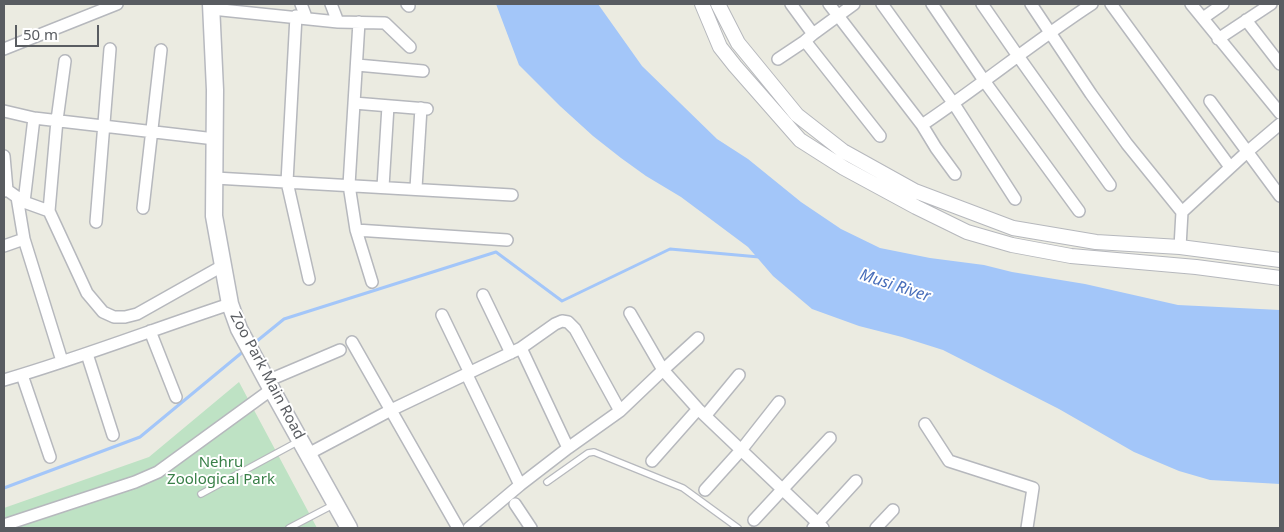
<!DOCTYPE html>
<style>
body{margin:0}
#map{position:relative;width:1284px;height:532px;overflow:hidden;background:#ebebe1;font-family:"Noto Sans",sans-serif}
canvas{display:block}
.frame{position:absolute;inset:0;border:5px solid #595c61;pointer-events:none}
.scale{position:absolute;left:15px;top:25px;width:84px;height:22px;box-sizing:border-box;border:2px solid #595c61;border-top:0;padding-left:6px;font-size:15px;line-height:18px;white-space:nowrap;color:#595c61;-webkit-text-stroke:4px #fff;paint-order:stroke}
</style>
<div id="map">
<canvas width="1284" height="532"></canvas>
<div class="frame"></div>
<div class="scale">50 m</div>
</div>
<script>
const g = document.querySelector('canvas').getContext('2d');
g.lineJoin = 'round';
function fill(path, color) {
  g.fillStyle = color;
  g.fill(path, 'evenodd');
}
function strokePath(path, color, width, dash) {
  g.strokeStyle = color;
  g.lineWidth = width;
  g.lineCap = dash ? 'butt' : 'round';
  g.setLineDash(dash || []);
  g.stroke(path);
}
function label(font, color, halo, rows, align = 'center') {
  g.font = font + ' "Noto Sans",sans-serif';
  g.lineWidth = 4;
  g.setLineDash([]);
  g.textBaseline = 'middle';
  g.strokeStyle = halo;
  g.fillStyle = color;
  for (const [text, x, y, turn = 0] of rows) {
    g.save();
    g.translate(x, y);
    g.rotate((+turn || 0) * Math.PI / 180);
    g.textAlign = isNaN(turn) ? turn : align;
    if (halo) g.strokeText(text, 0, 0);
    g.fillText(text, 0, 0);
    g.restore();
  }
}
fill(new Path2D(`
 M239,382L317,528H4V508L149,457Z`), '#bee2c4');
fill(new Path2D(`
 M496,4H598L642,66L717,139L748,159L801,202L841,229L880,248L930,258L984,265L1012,272L1085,284L1178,305L1280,310V484L1210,480L1179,471L1134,452L1059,409L943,350L902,337L859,326L812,309L773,276L748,247L681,197L646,176L621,158L593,136L560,106L519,65Z`), '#a3c6f9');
strokePath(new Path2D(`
 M252,345L284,319L496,252L562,301L670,249L759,257
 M4,488L140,437L245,350`), '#a3c6f9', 3);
const service = new Path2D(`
 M547,482L588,453L594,452L683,488L738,528
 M201,494L299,441
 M289,528L333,505`);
const minor = new Path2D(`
 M301,4L306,17
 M331,4L338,22
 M407,4L409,6
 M791,4L813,34L805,41L880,136
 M829,4L922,125
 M882,4L954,104L1015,199
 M932,4L985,82L1079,211
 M982,4L1018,56L1110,185
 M1031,4L1091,94L1127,144L1182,212
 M1111,4L1230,167
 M1191,4L1280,113
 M212,9L338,22L385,23L410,47
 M296,16L287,182L309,279
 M1203,18L1223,4
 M1246,20L1280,64
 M359,22L349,185L356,230L372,282
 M813,34L854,4
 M1218,39L1271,4
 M4,49L117,4
 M778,59L805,41
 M65,61L57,120L49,211L87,293L103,312L114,317H125L137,314L224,265
 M357,65L423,71
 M1210,101L1280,196
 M354,103L427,109
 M4,111L34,118L215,139
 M4,156L7,190
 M955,174L936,148L922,125C980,86 1034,42 1092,4
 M215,178L512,195
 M383,187L388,106
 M416,188L421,108
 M4,191L7,190L24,202L49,211
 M17,197L24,239L62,361
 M24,202L34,118
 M143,208L161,50
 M96,222L110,49
 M356,230L507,240
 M4,246L24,239
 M1180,247L1182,212L1247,152L1280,124
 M483,295L511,353
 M630,313L663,370L698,338
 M442,315L470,373
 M150,331L176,397
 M352,342L458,528
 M521,348L568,448
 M87,354L113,435
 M22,375L50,457
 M467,375L520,485
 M4,380C80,358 154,329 230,304
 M267,381L340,350
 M706,415L739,375
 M925,424L949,461L1033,488L1027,528
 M308,454L391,410L521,348L555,324L562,321L568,322L575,329L620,411
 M652,461L698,409
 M705,490L742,449L779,402
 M515,504L531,528
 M754,520L830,438
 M4,525L135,482L158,472L272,389
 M469,528L520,485L568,448L620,411L663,370L698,409L823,528
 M813,528L856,481
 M876,528L893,510`);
const tertiary = new Path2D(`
 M702,4L720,47L735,66L800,140L844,168L916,207L967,232L1012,245L1071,256L1196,267L1280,278
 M718,4L738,43L797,115L843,151L915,191L1013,228L1096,242L1180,247L1280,260`);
const secondary = new Path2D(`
 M211,4L215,90L214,216L230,304L239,329L267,381L349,528`);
strokePath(service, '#b6b8bd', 8);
strokePath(minor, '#b6b8bd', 14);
strokePath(tertiary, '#b6b8bd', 16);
strokePath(secondary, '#b7b9bf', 19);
strokePath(service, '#fff', 5.5);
strokePath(minor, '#fff', 11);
strokePath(tertiary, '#fff', 14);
strokePath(secondary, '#fff', 16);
label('15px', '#595c61', '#fff', [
 ["Zoo Park Main Road",267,376,62]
]);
label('15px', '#398048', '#fff', [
 ["Nehru",221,463],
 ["Zoological Park",221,480]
]);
label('italic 16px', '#486eba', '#fff', [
 ["Musi River",895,286,18]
]);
</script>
